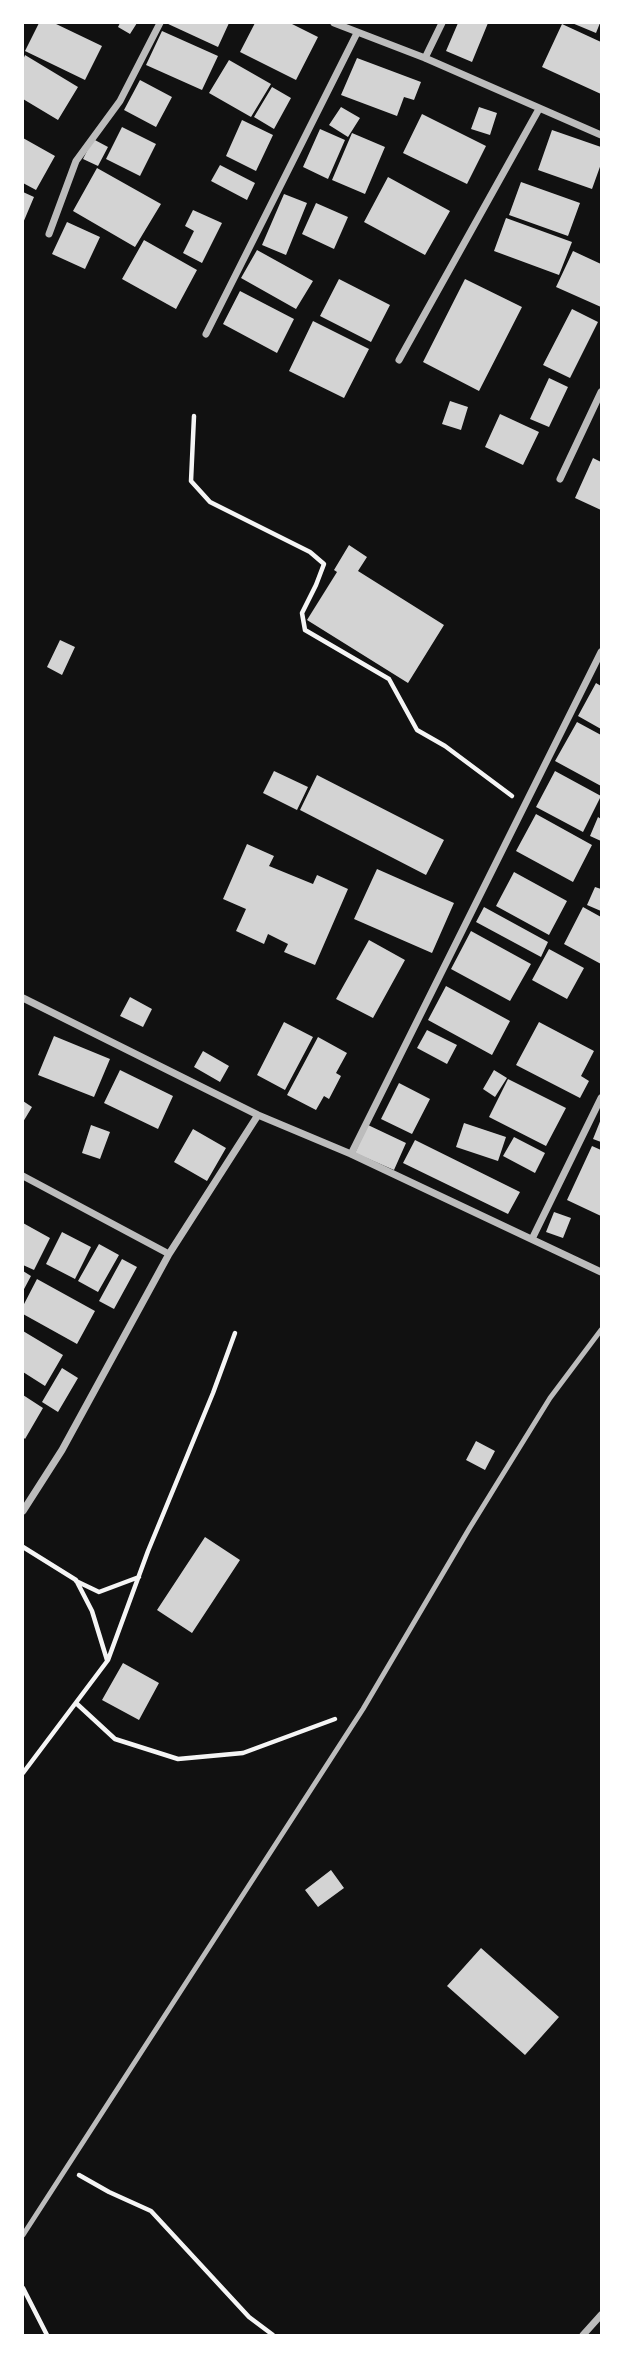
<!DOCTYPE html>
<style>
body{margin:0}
#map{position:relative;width:624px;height:2358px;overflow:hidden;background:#111;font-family:Cabin,sans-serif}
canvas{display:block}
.frame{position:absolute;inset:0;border:24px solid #fff;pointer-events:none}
</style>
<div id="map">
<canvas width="624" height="2358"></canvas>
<div class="frame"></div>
</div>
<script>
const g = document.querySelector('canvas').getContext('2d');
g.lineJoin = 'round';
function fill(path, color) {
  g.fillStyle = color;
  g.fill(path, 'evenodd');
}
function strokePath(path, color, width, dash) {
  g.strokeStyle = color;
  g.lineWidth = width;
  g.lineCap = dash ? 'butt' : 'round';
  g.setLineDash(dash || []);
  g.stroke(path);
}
fill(new Path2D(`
 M39,23H54L102,46L85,80L25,51Z
 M120,23H137L130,34L118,27Z
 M166,23H229L218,47Z
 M255,23H290L318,37L296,80L240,52Z
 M458,23H488L472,62L446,51Z
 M572,23H600L596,33Z
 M562,24L601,42V94L542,67Z
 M162,31L218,56L202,90L146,65Z
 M25,55L78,87L58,120L23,99V60Z
 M357,58L421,82L414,100L404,97L397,116L341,95Z
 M229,60L271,84L251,117L209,93Z
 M140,80L172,97L156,127L124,110Z
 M272,87L291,98L274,129L254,117Z
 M341,107L360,118L348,137L329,125Z
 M479,107L497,113L490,135L471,129Z
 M422,114L486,146L467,184L403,153Z
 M242,120L273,135L256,171L226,156Z
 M122,127L156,144L140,176L106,159Z
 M320,129L345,140L328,179L303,167Z
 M552,130L601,147V164L592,189L538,170Z
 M352,133L385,147L365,194L332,180Z
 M23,138L55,156L36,190L23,183Z
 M93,139L108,147L98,166L83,159Z
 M220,165L255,183L247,200L211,181Z
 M97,168L161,204L135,247L73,211Z
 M388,177L450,211L425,255L364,222Z
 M521,182L580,203L568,236L509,215Z
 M23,192L34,197L23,223Z
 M284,194L307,203L286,255L262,245Z
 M316,203L348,217L334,249L302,234Z
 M193,210L222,223L202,263L183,253L194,231L185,226Z
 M506,218L572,242L559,275L494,251Z
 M67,222L100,237L85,269L52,254Z
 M144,240L197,270L176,309L122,279Z
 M257,250L313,281L296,309L241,278Z
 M573,251L601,264V307L556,287Z
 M339,279L390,305L371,342L320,316Z
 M465,279L522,307L479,391L423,362Z
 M240,291L294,319L277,353L223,324Z
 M572,309L598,322L570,378L543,365Z
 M313,321L369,349L344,398L289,371Z
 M549,378L568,387L549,427L530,419Z
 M450,401L468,407L461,430L442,424Z
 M500,414L539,432L523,465L485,447Z
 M593,458L601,462V510L575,498Z
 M349,545L367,557L358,571L444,625L408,683L307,620L337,572L334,570Z
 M60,640L75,647L62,675L47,667Z
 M596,683L601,686V729L578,716Z
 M577,722L601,735V786L555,761Z
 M274,771L308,787L297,810L263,793Z
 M555,771L601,796L583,832L536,807Z
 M317,775L444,840L426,875L300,810Z
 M536,814L592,845L573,882L516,851Z
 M598,817L601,819V841L590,836Z
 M247,844L274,856L269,866L313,884L317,875L348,889L315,965L284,952L288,944L268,934L264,944L236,931L246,909L223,899Z
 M377,869L454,903L432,953L354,919Z
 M514,872L567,901L549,935L496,906Z
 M595,887L601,889V911L587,905Z
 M484,907L548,942L541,957L476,922Z
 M583,907L601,917V964L564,944Z
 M471,931L531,964L510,1001L451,969Z
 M369,940L405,960L373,1018L336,999Z
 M549,949L584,968L567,999L532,980Z
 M446,986L510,1021L492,1055L428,1020Z
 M130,997L152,1009L143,1027L120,1016Z
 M284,1022L313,1037L285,1090L257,1075Z
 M539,1022L594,1051L581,1076L589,1081L580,1098L516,1065Z
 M427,1030L457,1045L447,1064L417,1048Z
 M54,1036L110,1059L94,1097L38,1075Z
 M318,1037L347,1053L336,1073L341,1076L329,1099L324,1096L316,1110L287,1095Z
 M203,1051L229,1066L220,1082L194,1067Z
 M120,1070L173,1096L158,1129L104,1103Z
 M494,1070L507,1078L495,1097L483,1089Z
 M508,1079L566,1108L546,1146L489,1117Z
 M399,1083L430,1099L412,1134L381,1119Z
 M23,1101L32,1107L23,1122Z
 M601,1119V1142L593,1139Z
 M464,1123L506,1137L498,1161L456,1147Z
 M91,1125L110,1132L100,1159L82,1153Z
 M368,1125L406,1143L394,1170L355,1153Z
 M193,1129L226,1148L207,1181L174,1162Z
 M514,1137L545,1153L535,1173L503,1156Z
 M415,1140L520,1192L508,1214L403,1163Z
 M592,1146L601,1150V1216L567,1200Z
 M554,1212L571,1218L563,1238L546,1232Z
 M23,1223L50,1238L34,1270L23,1265Z
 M62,1232L91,1247L75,1279L46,1264Z
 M99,1244L119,1255L98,1292L78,1281Z
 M122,1259L137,1267L114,1309L99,1301Z
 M23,1271L31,1276L23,1291Z
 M37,1279L95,1311L77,1344L23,1314V1306Z
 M23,1331L63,1355L45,1386L23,1372Z
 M62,1368L78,1378L58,1412L42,1402Z
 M23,1395L43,1408L25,1439L23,1437Z
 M476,1441L495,1451L485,1470L466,1460Z
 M205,1537L240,1560L192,1633L157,1610Z
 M123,1663L159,1683L139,1720L102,1700Z
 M331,1870L344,1888L318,1907L305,1890Z
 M481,1948L559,2017L525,2055L447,1986Z`), '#d3d3d3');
strokePath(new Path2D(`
 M194,416L191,481L210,502L310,552L324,564L316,585L302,613L305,630L389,679L417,730L445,746L512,796
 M23,1547L76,1580L92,1611L107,1660
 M76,1581L99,1592L139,1577
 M76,1703L115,1739L178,1759L243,1753L335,1719
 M23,1773L108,1660L148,1551L213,1393L235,1333
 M79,2175L109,2192L151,2211L249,2317L273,2335
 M23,2288L47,2335`), '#f5f5f5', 4.5);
strokePath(new Path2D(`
 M23,2235L363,1709L469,1529L550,1398L601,1330`), '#bcbcbc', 5);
strokePath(new Path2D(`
 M334,23L425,58L601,135
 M425,58L442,23
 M49,234L76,161L120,101L160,23
 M206,334L357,33
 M399,360L539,109
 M560,479L601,392
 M23,998L258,1115L351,1154L601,1272
 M351,1154L601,652
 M23,1176L169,1254
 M532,1239L601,1098
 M23,1511L62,1450L169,1254L258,1115
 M583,2335L601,2315`), '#bcbcbc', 7);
</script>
